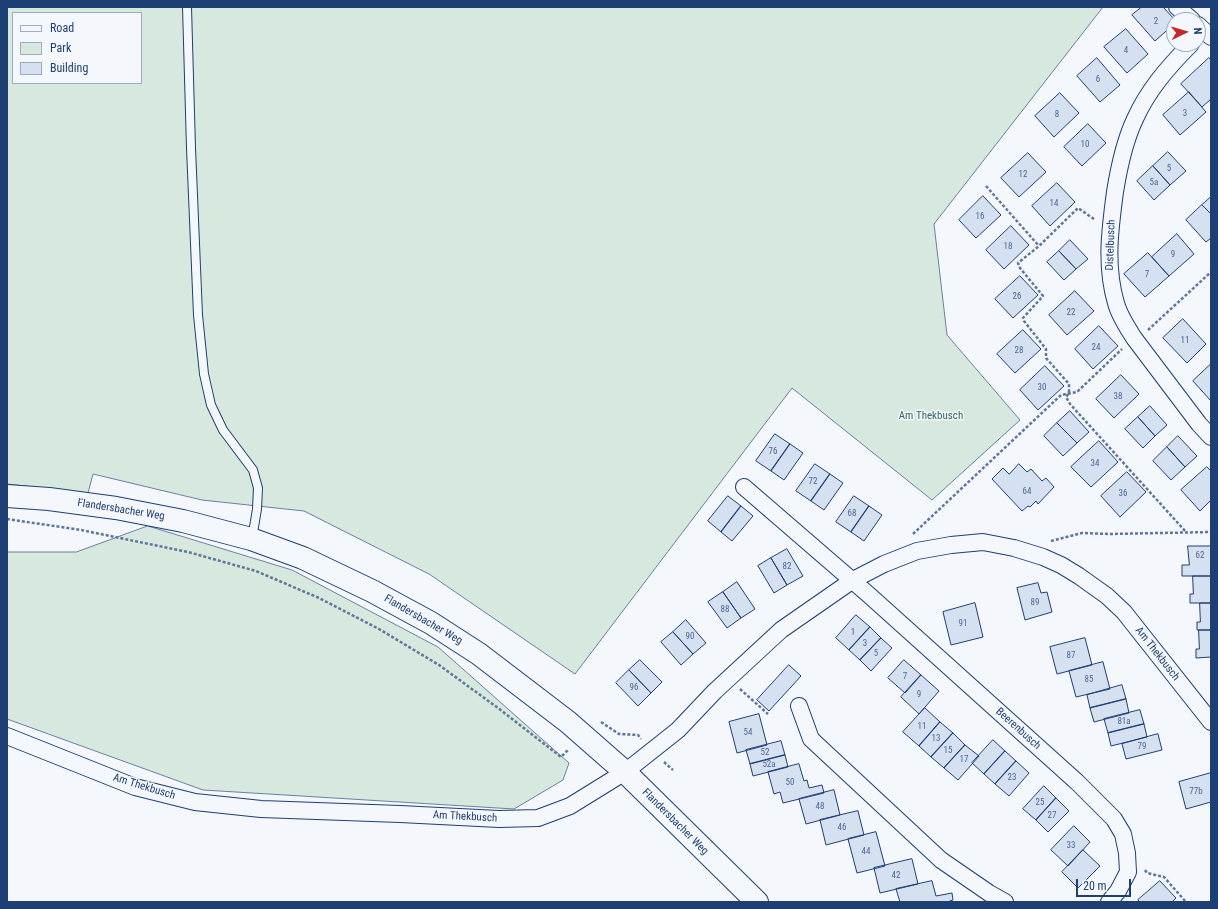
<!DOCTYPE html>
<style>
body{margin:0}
#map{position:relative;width:1218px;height:909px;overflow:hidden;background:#f4f7fb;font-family:"Roboto Condensed",sans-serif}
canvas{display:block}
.frame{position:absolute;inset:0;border:8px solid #1d3f73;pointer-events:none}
.legend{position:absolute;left:12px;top:12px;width:130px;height:72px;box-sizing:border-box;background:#f4f7fb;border:1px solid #9eadc5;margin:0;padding:5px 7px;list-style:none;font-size:12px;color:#1d3f73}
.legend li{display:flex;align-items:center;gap:8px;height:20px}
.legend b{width:20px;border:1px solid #9eadc5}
.north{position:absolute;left:1166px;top:12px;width:40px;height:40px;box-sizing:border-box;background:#f4f7fb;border:1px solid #9eadc5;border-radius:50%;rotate:85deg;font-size:11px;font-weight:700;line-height:16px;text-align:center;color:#1d3f73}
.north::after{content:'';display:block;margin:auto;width:14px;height:18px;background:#c62828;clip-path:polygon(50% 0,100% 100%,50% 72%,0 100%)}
.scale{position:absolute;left:1076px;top:879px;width:55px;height:18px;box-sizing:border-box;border:2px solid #1d3f73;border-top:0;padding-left:5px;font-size:12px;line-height:14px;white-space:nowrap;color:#1d3f73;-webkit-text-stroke:3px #f4f7fb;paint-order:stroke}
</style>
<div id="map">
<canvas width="1218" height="909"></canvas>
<div class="frame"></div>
<ul class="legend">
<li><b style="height:5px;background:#f4f7fb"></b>Road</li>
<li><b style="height:11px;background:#d7e8df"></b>Park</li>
<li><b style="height:11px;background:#d5e0f0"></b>Building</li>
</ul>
<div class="north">N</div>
<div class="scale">20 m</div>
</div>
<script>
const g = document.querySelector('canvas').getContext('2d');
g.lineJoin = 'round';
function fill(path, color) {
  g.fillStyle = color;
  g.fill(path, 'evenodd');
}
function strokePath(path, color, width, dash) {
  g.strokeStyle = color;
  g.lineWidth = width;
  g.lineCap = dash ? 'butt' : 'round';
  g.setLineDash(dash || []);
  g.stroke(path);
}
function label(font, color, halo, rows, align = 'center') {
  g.font = font + ' "Roboto Condensed",sans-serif';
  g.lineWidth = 3;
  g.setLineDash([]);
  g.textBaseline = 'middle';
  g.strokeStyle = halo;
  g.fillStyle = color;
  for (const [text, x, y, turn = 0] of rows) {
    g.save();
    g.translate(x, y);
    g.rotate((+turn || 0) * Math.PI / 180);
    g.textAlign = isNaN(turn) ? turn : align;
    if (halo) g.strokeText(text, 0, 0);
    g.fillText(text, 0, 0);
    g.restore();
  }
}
const green = new Path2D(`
 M7,7H1103L934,224L947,335L1020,420L932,500L792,388L575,674L429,574L304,511L202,500L93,474L88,493L7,484ZM13,13H141V83H13Z
 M148,526L292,570L438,647L569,763L563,780L514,809L203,790L7,719V552H76Z`);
fill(green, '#d7e8df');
strokePath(green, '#687fa3', 1);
const building = new Path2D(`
 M1142,7H1163L1175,20L1174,24L1155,41L1132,15Z
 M1126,29L1148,54L1127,73L1104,47Z
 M1097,58L1120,85L1100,102L1077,76Z
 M1209,58L1211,60V99L1202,107L1181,84Z
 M1189,92L1206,112L1180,135L1163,115Z
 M1060,93L1079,113L1054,137L1035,116Z
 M1088,124L1106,143L1082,166L1064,147Z
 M1168,152L1186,171L1170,185L1153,166Z
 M1028,153L1046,172L1019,197L1001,178Z
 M1153,166L1170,185L1154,200L1137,181Z
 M1057,183L1075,202L1050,226L1032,206Z
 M983,196L1001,215L976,238L959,220Z
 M1211,197V214L1202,205Z
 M1202,205L1211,214V238L1206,242L1186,220Z
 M1011,226L1029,245L1004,269L986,250Z
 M1177,234L1194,254L1169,276L1152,257Z
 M1070,240L1088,259L1076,269L1059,251Z
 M1059,251L1076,269L1064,280L1047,262Z
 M1148,253L1169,276L1145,297L1124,274Z
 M1020,276L1038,295L1013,318L995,299Z
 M1075,291L1094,311L1067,335L1049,315Z
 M1183,319L1206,344L1187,363L1163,338Z
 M1099,326L1118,346L1093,369L1075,349Z
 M1023,330L1041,349L1015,373L997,354Z
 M1211,364V401L1193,381Z
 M1045,366L1064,386L1038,410L1020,390Z
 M1121,375L1139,394L1114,418L1096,399Z
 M1150,406L1167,425L1155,436L1138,417Z
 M1070,411L1089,432L1077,443L1057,423Z
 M1138,417L1155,436L1143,448L1125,429Z
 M1057,423L1077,443L1063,456L1044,436Z
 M775,434L790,444L771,471L756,461Z
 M1178,436L1197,456L1185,467L1167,447Z
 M1099,441L1118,462L1091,487L1071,467Z
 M790,444L803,453L784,480L771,471Z
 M1167,447L1185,467L1171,480L1153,461Z
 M815,464L830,474L811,501L796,491Z
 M1019,464L1027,472L1031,469L1042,481L1046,478L1054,487L1038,504L1036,501L1030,507L1028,506L1022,511L992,479L1003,468L1009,474Z
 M1207,467L1211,471V500L1200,511L1181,490Z
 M1127,472L1146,492L1120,517L1101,496Z
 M830,474L843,483L824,510L811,501Z
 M728,496L741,506L721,532L708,521Z
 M854,496L869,506L851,532L836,522Z
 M741,506L753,516L732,541L721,532Z
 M869,506L882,515L864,541L851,532Z
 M1188,546H1211V576H1182V565H1189Z
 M787,549L803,576L787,585L771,558Z
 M771,558L787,585L774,593L758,566Z
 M1193,576H1211V603H1190V594H1193Z
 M737,582L755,609L741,618L723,592Z
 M1038,583L1041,593L1047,592L1052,612L1025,620L1017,588Z
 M723,592L741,618L727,628L708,602Z
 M975,603L983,637L951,645L943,612Z
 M1200,603H1211V630H1197V622H1200Z
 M856,615L870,627L849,650L836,638Z
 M686,620L706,643L693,654L673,632Z
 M870,627L881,638L860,660L849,650Z
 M1199,630H1211V657L1196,658V649H1199Z
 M673,632L693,654L681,665L661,642Z
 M881,638L892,648L871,671L860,660Z
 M1085,638L1092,665L1057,674L1050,647Z
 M640,660L662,682L651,693L629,670Z
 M904,660L921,675L905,693L888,678Z
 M1103,662L1110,689L1076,697L1069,671Z
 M789,665L801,676L769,711L757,700Z
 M629,670L651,693L638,706L616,683Z
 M921,675L939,691L919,714L901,697Z
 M1122,685L1126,699L1090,708L1087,695Z
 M1126,699L1129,713L1094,722L1090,708Z
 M925,708L940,722L919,746L903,732Z
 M1140,710L1144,724L1108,733L1104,719Z
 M759,714L767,745L737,753L729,722Z
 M940,722L953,733L931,757L919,746Z
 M1144,724L1147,737L1111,746L1108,733Z
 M953,733L965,745L944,768L931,757Z
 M1158,734L1162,750L1126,759L1122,744Z
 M993,740L1005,751L984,774L972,763Z
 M781,741L785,755L750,764L746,750Z
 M965,745L979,756L958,780L944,768Z
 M1005,751L1016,761L995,784L984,774Z
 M785,755L788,767L753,776L750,764Z
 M1016,761L1029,773L1009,796L995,784Z
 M799,764L804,781L807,780L809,788L822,785L824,793L783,803L780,792L774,794L768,772Z
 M1211,773V802L1186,809L1179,782Z
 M1044,786L1056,798L1036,820L1023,809Z
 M834,790L840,815L806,824L799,799Z
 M1056,798L1069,811L1048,832L1036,820Z
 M858,811L864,835L826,845L820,820Z
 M1074,826L1090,842L1068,866L1051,850Z
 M876,832L885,866L857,873L848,839Z
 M1083,850L1100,866L1078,888L1062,872Z
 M912,859L918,884L880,893L874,868Z
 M932,881L936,896L952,893L953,900L947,902H900L896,889Z
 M1160,881L1176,898L1172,902H1140L1138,900Z`);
fill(building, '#d5e0f0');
strokePath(building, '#1d3f73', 1);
const lane = new Path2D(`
 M187,7L191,148L198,315L204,374L211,405L223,430L253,470L258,488L257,509L252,539`);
const street = new Path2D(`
 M1177,7L1192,20
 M1198,25L1211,37
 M1191,44C1168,67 1148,90 1135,119C1124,142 1119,167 1115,192C1110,229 1105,266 1116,303C1119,315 1127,327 1134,338L1199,424L1211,437
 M744,487L869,595L1077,782L1114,819L1123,834L1127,853L1128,872L1118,891L1109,902
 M799,706L811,739L941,860L989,893L1005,902
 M7,736L135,787L195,802L261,809L400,814L499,819L538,818L570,806L625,772L678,730L715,691L781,630L853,580L884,564L917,551L951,545L983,542L1014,548L1043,557L1061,565L1079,576L1107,596L1124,612L1139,631L1211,722`);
const secondary = new Path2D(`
 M7,496L49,499L116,508L183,521L251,539L303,558L372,591L431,623L479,654L568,722L625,772L757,902`);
strokePath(lane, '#1d3f73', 10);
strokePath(street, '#1d3f73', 18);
strokePath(secondary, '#1d3f73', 24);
strokePath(new Path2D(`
 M986,186L1039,246
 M1094,219L1078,208L1039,246L1018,263L1020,268L1043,296L1023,318L1024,321L1046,349V358L1069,384V393L1066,397L1070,404L1186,532
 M1148,330L1211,272
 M7,519L81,530L188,552L256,571L319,598L379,629L439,665L498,708L561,757L569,749
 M913,534L1061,395L1077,392L1122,349
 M1051,541L1082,533L1110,534L1211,532
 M740,689L768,714
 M601,722L619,734L638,735L641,739
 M664,762L673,770
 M1145,870L1147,873L1164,877L1186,902`), '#5e769c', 2.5, [3, 2]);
strokePath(lane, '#f4f7fb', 8);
strokePath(street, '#f4f7fb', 16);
strokePath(secondary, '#f4f7fb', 22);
label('9px', '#4b6792', null, [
 ["2",1156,22],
 ["4",1126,51],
 ["6",1098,80],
 ["3",1185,114],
 ["8",1057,115],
 ["10",1085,145],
 ["5",1169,169],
 ["12",1023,175],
 ["5a",1154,183],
 ["14",1054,204],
 ["16",980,217],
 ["18",1008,247],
 ["9",1173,255],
 ["7",1147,275],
 ["26",1017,297],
 ["22",1071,313],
 ["11",1185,341],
 ["24",1096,348],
 ["28",1019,351],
 ["30",1042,388],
 ["38",1118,397],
 ["76",773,452],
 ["34",1095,464],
 ["72",813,482],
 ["64",1027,492],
 ["36",1123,494],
 ["68",852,514],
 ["62",1200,556],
 ["82",787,567],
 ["89",1035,603],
 ["88",725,610],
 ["91",963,624],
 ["1",853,633],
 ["90",690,637],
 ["3",865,644],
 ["5",876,654],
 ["87",1071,656],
 ["7",905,677],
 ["85",1089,680],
 ["96",634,688],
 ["9",919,695],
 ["81a",1124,722],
 ["11",922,727],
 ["54",748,733],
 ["13",936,739],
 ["79",1142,747],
 ["15",948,751],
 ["52",765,753],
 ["17",964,760],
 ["52a",769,765],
 ["23",1012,778],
 ["50",790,783],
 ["77b",1196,792],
 ["25",1040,803],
 ["48",820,807],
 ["27",1052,816],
 ["46",842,828],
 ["33",1071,846],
 ["44",866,852],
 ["42",896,876]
]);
label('11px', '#1d3f73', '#f4f7fb', [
 ["Distelbusch",1111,245,-88],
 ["Flandersbacher Weg",121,510,9],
 ["Flandersbacher Weg",423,620,30],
 ["Am Thekbusch",1157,654,52],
 ["Beerenbusch",1018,729,42],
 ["Am Thekbusch",144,787,17],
 ["Am Thekbusch",465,817,3],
 ["Flandersbacher Weg",675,822,45]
]);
label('11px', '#2c6c60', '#f4f7fb', [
 ["Am Thekbusch",931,416]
]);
</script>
